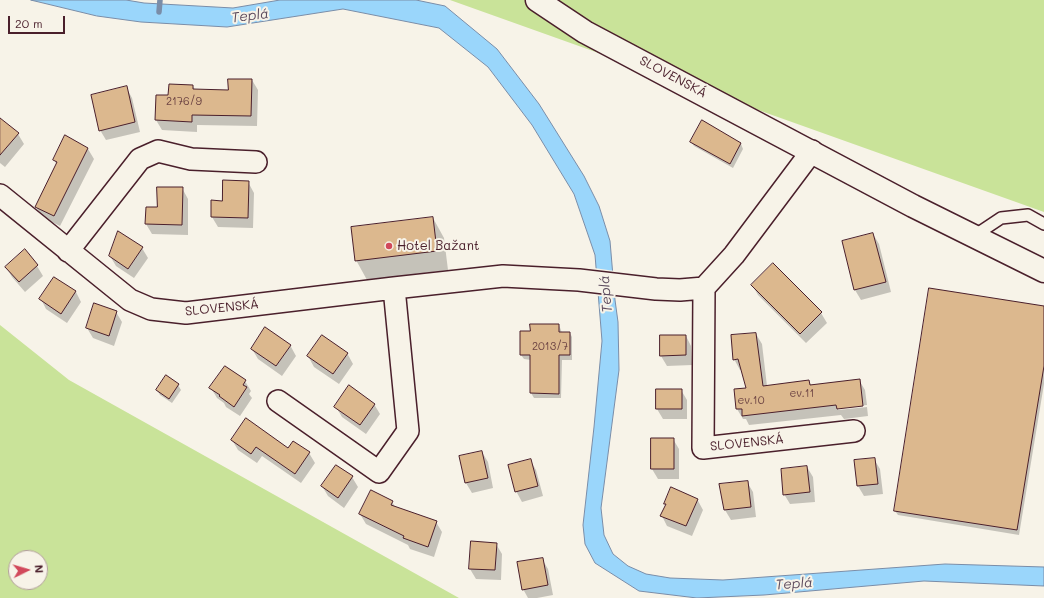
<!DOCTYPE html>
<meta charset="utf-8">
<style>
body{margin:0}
#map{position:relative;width:1044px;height:598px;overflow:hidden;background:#f7f3e8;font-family:Mali,sans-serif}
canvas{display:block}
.north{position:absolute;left:8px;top:550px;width:40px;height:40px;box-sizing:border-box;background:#f7f3e8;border:1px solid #b29e9c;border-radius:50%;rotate:85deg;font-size:11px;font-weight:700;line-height:16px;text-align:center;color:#4a1f2b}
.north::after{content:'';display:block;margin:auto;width:14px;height:18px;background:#d1495b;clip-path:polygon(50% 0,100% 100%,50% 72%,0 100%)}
.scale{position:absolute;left:8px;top:16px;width:57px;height:18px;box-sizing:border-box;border:2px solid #4a1f2b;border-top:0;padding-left:5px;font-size:12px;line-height:14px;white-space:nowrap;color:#4a1f2b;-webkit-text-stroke:3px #f7f3e8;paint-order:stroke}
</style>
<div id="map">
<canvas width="1044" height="598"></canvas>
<div class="north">N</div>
<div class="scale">20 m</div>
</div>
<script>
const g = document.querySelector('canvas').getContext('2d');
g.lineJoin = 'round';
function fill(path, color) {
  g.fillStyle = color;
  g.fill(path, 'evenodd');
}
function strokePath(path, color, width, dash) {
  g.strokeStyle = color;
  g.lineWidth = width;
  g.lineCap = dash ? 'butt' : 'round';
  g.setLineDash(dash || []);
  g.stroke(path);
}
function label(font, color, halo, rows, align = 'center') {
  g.font = font + ' Mali,sans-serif';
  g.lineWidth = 4;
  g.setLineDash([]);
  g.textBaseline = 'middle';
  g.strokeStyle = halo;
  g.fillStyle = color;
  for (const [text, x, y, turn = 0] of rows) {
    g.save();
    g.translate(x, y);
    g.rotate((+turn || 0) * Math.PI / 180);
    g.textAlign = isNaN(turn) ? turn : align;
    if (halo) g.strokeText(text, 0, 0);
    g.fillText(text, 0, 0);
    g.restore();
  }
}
fill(new Path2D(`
 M450,0H1044V212Z
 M0,325L69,380L459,598H0ZM16,558H40V582H16Z`), '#c9e399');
const water = new Path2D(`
 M31,0H126L144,3L233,8L280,0H416L445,6L497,49L539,104L584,176L599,206L610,241L615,300L618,322L619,370L601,508L604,535L613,554L628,566L646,574L670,578L723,580L945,564L1044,567V586L924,581L764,595L697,598L639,591L595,563L585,544L583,525L594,427L602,341L595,255L574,194L532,125L488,67L439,28L343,9L227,27L141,22L97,16Z`);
fill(water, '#9ad6fb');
strokePath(water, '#7a8da8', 1);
fill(new Path2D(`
 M594,268L615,271L617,298L597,296Z`), '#f7f3e8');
fill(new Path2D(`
 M252,80L258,90L257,126L197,125V132L162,130L156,120L157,96H169L193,86L195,90L229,91Z
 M126,87L132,98L140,132L106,140L100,130Z
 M0,121L18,134L24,144L5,167L0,163Z
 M691,142L741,144L743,149L733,168L694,146Z
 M88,149L94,159L60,226L42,217L36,207L57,165L54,160Z
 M248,182L254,193L253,228L218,227L212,217L223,202Z
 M182,188L188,199V235L152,234L146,224L158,208Z
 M433,218L444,238L448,270L367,280L356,260Z
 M118,232L142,248L148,258L134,278L116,266L110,256Z
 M873,234L879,244L891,292L861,300L855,290L843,242Z
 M24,251L37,266L43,276L25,292L12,277L6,267Z
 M54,278L76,292L81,302L67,323L46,309L41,299Z
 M752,285L821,313L827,323L806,343L758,295Z
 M1044,307V384L1019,535L898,515L895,511Z
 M116,312L122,322L114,346L93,338L87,328Z
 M559,325L562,333H570L572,337V360H562L561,398H534L531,393V360L524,359L521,355L531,332Z
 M756,334L762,344L767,386L809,381L811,385L859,380L865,390L867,405L838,408V410L867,407L868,416L844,419L841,415L749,425L746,419H743L737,409L735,390L748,389L742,369L740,370L734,359Z
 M686,336L691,346L692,365L667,366L661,356Z
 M290,345L296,356L282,376L258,359L252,349Z
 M347,353L353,364L339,384L314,367L308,356Z
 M225,367L245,381L251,391L249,394L252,398L240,416L226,407L224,403L217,398L211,388Z
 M178,385L181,390L172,403L160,395L157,390Z
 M657,390H681L687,400V419H663L657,409Z
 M374,404L380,414L366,434L342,417L336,407Z
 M673,439L679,449V479H658L652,469Z
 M232,440L309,453L315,463L301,483L262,456L257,463L238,450Z
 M482,452L488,462L493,488L472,493L466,483Z
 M874,459L880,469L883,494L864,496L858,486Z
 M530,460L536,470L543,496L522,502L516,491Z
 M807,467L813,477L815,502L790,504L784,494Z
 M352,477L358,487L344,508L328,496L322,486Z
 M747,482L753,492L756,517L731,520L725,510Z
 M697,499L703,510L692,536L667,526L662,516L666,505L665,504Z
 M392,502L396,508L436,522L442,532L434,557L410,549L408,545L366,524L360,514Z
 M496,544L502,554L501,580L476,579L470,569Z
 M542,559L548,569L553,595L537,598H528L523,589Z`), '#0003');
strokePath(new Path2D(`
 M159,12L160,0`), '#7a8da8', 5.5);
const building = new Path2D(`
 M228,79H252L251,116L192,115V122L155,120L156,95H168L169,84L193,85V89L228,90Z
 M127,86L135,122L99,131L91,95Z
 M0,118L19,133L0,155Z
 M702,120L741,143L730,164L690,142Z
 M65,135L88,148L54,216L35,207L57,162L53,160Z
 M223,180L249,181L248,218L211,217V200L222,201Z
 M157,187H183L182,225L145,224L146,207H157Z
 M433,217L437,251L355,261L351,227Z
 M118,231L143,247L128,269L109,256Z
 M873,233L886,282L854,290L842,241Z
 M25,249L38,265L19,282L5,267Z
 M773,263L822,312L800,334L751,285Z
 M54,277L76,291L61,314L39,299Z
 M929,288L1044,306V366L1017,530L894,511Z
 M94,303L117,311L109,336L86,328Z
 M530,324H559V332H570V355H559V394L530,393V355H520V331H530Z
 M265,327L291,345L276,366L251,349Z
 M756,333L763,386L809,380L810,385L860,379L863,406L837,409L836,405L742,416V409H736L734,389L746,388L738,359L733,360L731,335Z
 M322,335L348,353L333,374L307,356Z
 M660,335H686V355L660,356Z
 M225,366L246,380L243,385L247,387L234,407L219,396L220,395L209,388Z
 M166,375L179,384L169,399L156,390Z
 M349,385L375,404L360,425L334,407Z
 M656,389H682V409H656Z
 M246,418L288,448L293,441L310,452L295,474L256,447L251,454L231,440Z
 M651,438H674V469H651Z
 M482,451L488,478L465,483L459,456Z
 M875,458L878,484L857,486L854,460Z
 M531,459L538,486L515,492L508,465Z
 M336,465L353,476L338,498L321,486Z
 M807,466L810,492L783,495L781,469Z
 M748,481L751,507L724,510L719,484Z
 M671,487L698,499L686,526L660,516L666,504H664Z
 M371,490L393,501L391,505L437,521L428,547L403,538L404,536L359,514Z
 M471,541L497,543L495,570L469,569Z
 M543,558L548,585L522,590L517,562Z`);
fill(building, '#dcb88e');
strokePath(building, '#4a1f2b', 1);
const service = new Path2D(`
 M974,236L1001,218L1028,215L1044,224`);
const minor = new Path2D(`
 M0,195L130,300L151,309L186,313L394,288L503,276L579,280L656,289L680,290L704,288L734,255L812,151
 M68,251L140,159L158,151L191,159L256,162
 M704,288L703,448L854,431
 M278,401L379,472L408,431L394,288`);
const tertiary = new Path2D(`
 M537,0L585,32L913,206L1044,271`);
strokePath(service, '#4a1f2b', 14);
strokePath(minor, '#4a1f2b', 24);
strokePath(tertiary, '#4a1f2b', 25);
strokePath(service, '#f7f3e8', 11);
strokePath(minor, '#f7f3e8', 21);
strokePath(tertiary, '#f7f3e8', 22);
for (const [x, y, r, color] of [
 [389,246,4,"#d1495b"]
]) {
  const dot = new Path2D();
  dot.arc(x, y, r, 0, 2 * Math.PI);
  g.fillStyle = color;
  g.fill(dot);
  strokePath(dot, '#f7f3e8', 1.5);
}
label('11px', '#6e4544', null, [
 ["2176/9",184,102],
 ["2013/7",550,347],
 ["ev.11",802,394],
 ["ev.10",751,401]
]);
label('13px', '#4a1f2b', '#f7f3e8', [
 ["SLOVENSKÁ",673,77,28],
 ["SLOVENSKÁ",222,308,-6],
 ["SLOVENSKÁ",747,443,-6]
]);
label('13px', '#4a1f2b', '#f7f3e8', [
 ["Hotel Bažant",397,246]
], 'left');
label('italic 14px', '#5e4d5f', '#f7f3e8', [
 ["Teplá",250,16,-7],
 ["Teplá",606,294,-95],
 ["Teplá",794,584,-4]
]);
</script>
